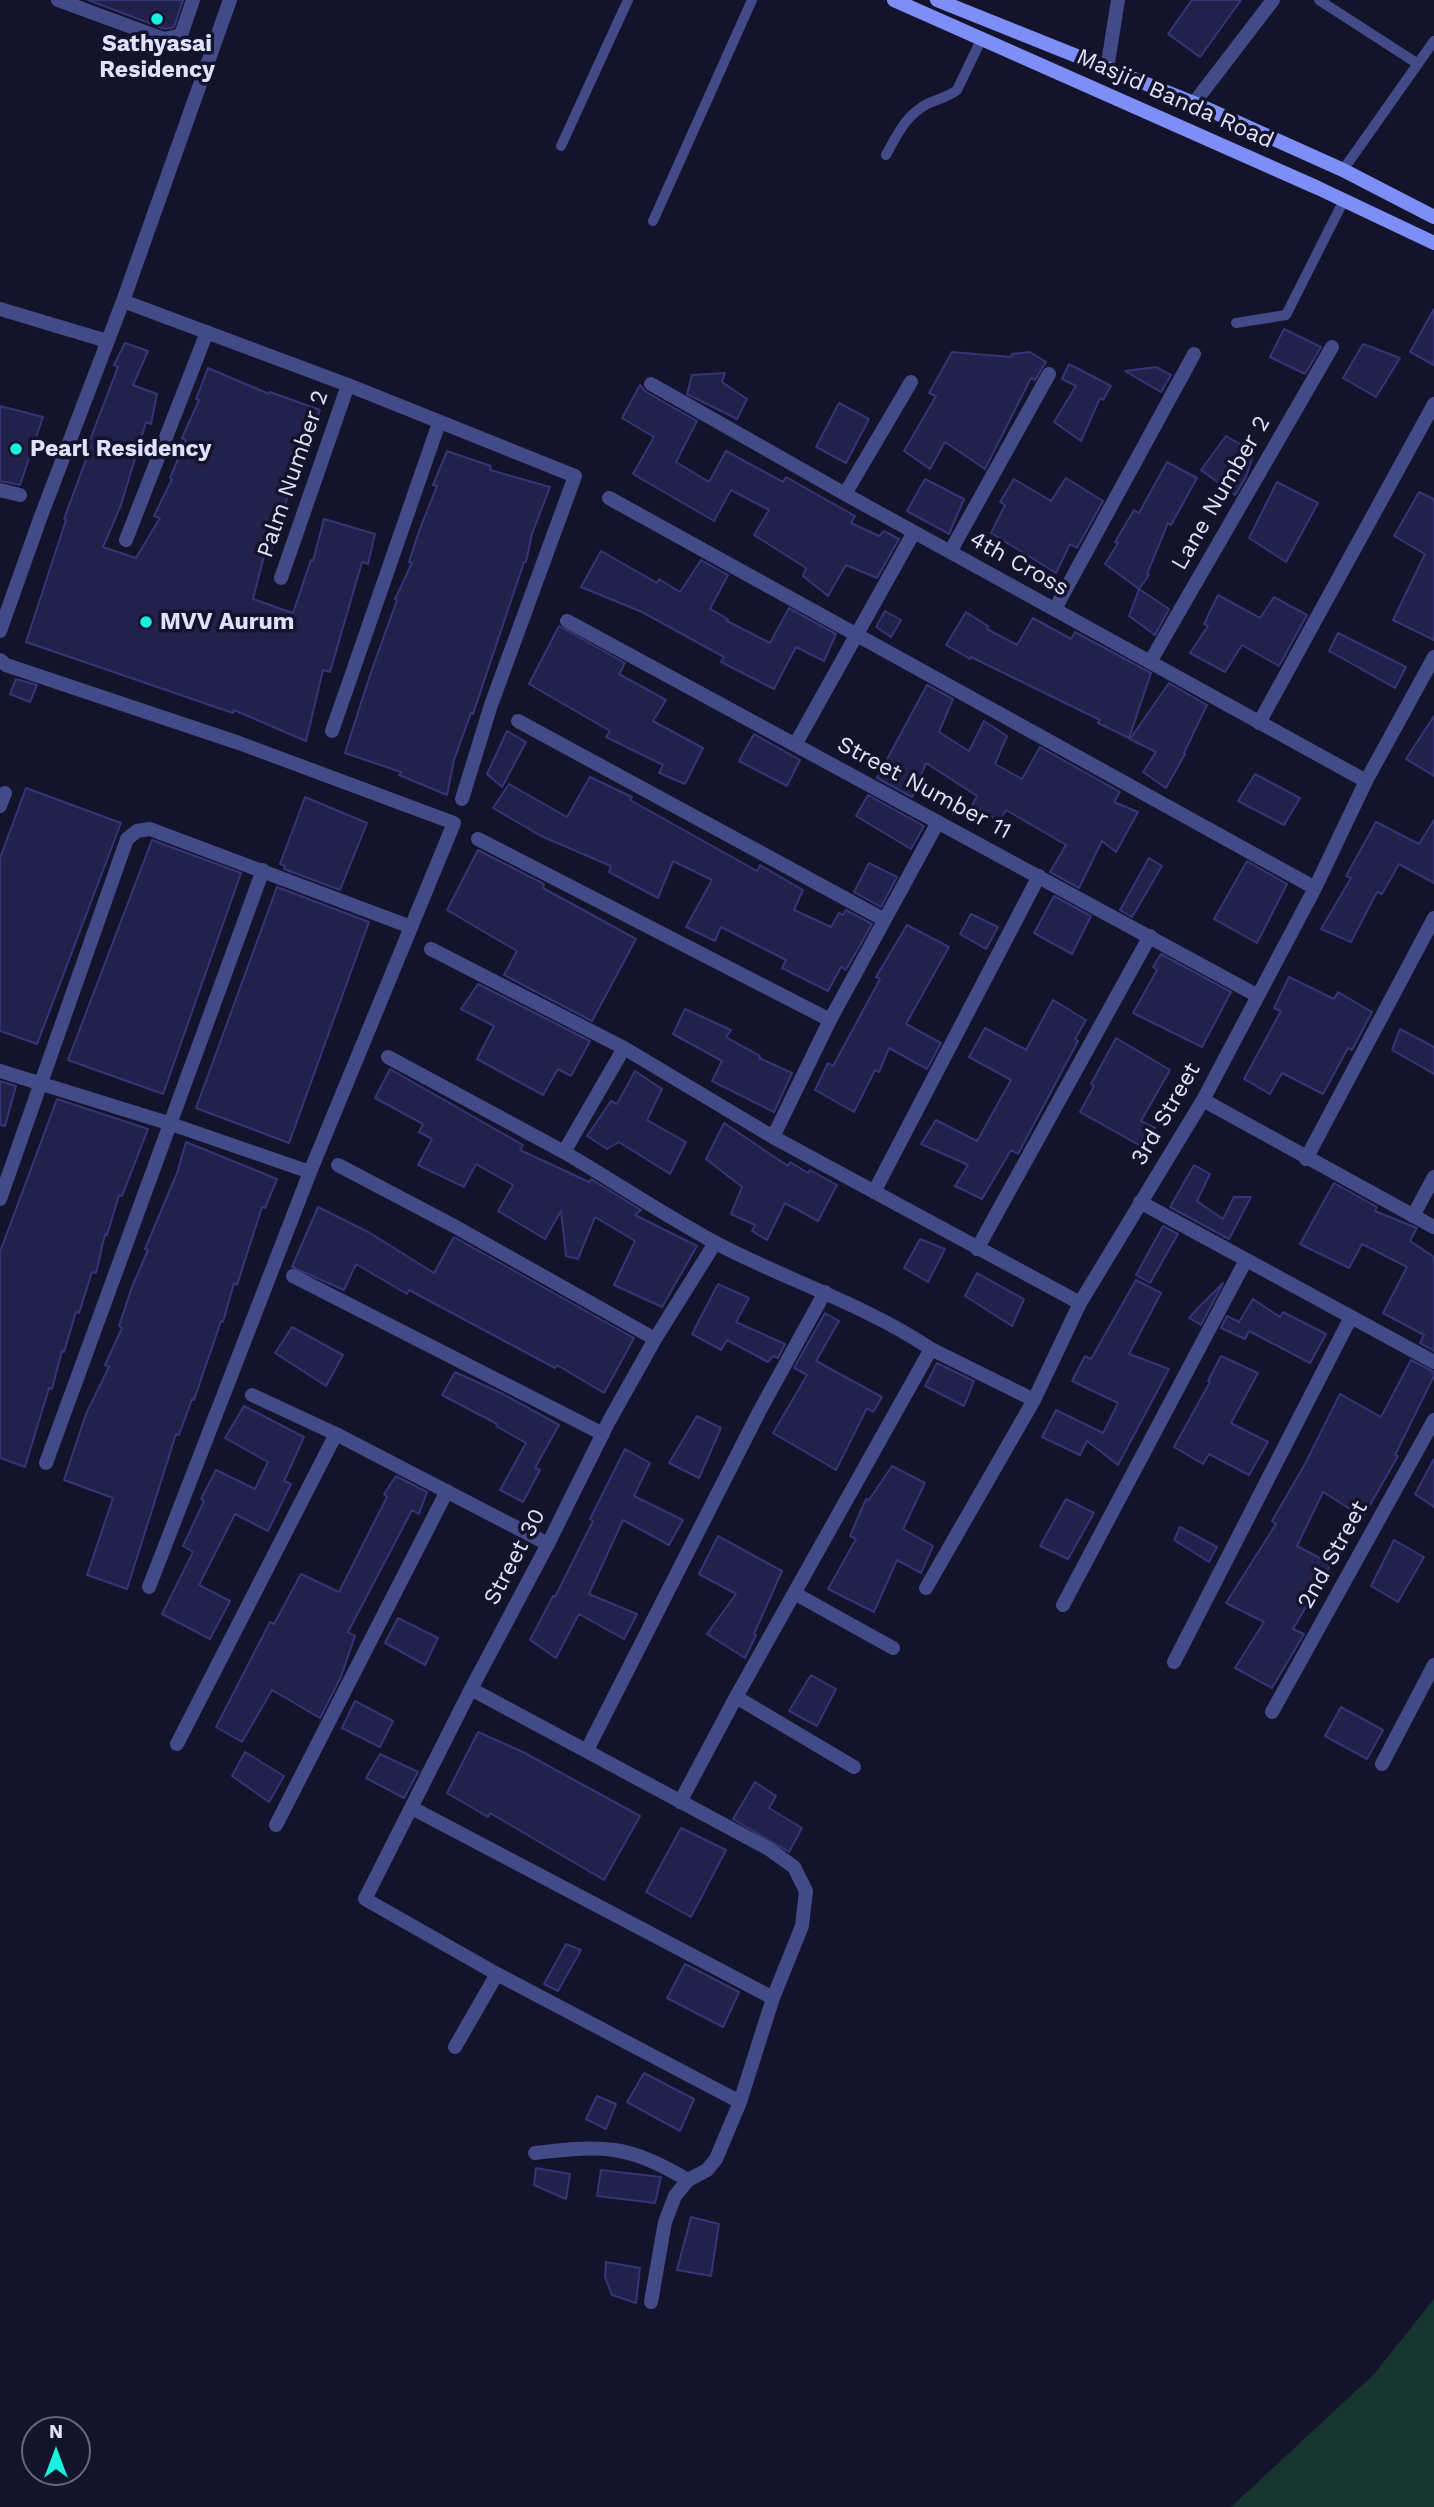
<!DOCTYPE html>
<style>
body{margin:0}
#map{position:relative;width:1434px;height:2507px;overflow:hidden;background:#13132b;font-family:"Work Sans",sans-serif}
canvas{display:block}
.north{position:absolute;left:21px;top:2416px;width:70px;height:70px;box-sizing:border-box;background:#13132b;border:2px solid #65667f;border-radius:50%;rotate:0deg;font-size:19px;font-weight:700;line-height:28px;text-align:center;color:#e0e2fd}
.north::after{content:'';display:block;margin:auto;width:24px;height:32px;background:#19f0e0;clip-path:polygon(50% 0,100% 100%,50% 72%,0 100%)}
</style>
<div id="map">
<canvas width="1434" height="2507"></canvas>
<div class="north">N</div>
</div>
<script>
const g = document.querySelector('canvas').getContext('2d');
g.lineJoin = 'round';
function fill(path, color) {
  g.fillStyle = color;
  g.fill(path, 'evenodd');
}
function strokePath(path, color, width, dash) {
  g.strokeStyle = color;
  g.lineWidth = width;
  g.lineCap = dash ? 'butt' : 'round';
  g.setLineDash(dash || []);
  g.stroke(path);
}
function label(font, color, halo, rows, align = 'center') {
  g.font = font + ' "Work Sans",sans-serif';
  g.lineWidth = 7;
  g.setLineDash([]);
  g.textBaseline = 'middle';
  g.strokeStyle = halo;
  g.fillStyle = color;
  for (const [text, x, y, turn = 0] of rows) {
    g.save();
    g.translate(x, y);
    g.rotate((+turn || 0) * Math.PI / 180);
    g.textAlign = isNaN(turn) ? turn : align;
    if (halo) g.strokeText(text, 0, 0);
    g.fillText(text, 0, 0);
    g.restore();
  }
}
fill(new Path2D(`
 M1434,2299V2507H1231L1374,2374Z`), '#17352f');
const building = new Path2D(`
 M88,0H183L174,27L165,29Z
 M1192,0H1241L1200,57L1168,34Z
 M1434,309V365L1410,352Z
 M1284,329L1321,347L1305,374L1270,357Z
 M125,343L148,351L133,385L157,394L151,424L146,422L121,505L103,547L136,558L160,518L154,516L172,479L170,478L186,440L182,438L199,400L196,399L208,368L269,394L270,392L320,410L297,477L294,476L270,554L265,552L253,599L293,613L311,560L313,561L324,519L375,534L368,564L362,562L330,672L323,670L306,741L234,710L233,713L26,642L66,520L64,519L91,446L88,445L118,367L114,365Z
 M1363,344L1400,358L1376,397L1343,378Z
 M952,352L1011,357L1012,354L1030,352L1046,362L1035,380L1031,378L985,469L945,442L930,469L904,451L936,396L929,393Z
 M1069,364L1111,386L1103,400L1100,398L1081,441L1054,422L1076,386L1062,379Z
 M1156,367L1171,375L1161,392L1125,371Z
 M725,373L722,382L747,399L737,419L687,394L692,375Z
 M640,385L646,392L697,421L676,462L709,482L726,451L783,482L786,477L855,516L851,523L879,536L884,531L899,539L877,578L846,565L828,596L803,576L806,568L754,535L769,510L731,490L714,521L633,474L654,437L622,418Z
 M839,403L869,419L846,463L816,447Z
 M0,406L43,417L20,485L0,481Z
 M1226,436L1254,452L1246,477L1235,495L1201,470Z
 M447,451L491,466L490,470L550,487L532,534L526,562H524L473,714L471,713L454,760L447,795L399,775L401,772L345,753L370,675L397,600L395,599L412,563L409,562L419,531L437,486L433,485Z
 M1167,462L1197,478L1171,525L1168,523L1147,574L1149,575L1139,589L1105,564L1118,543L1115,542L1134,510L1139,513Z
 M1066,478L1103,501L1077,548L1070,544L1056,573L991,533L1005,505L1000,502L1014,479L1051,501Z
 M925,479L964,499L949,534L907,511Z
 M1277,482L1318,503L1286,562L1249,538Z
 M1419,492L1434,499V640L1393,620L1425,554L1394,536Z
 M601,551L657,583L659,579L680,592L701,560L728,575L710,609L728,619L727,621L770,643L789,608L836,634L824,661L796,647L774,689L721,662L724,657L642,612L581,587Z
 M1139,589L1169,609L1155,635L1129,616Z
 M1218,595L1260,618L1274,597L1307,615L1279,666L1242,645L1225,672L1190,653L1208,626L1204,624Z
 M885,611L901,620L891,637L876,627Z
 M966,612L988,626L987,629L1017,645L1033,618L1071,639L1075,632L1151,673L1129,738L1098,723L1100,720L971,657L970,659L946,645Z
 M559,626L625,663L619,674L666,700L653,721L703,748L685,784L659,773L663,765L606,737L610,731L529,684Z
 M1338,633L1406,667L1395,688L1329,651Z
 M16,679L37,685L30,702L10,694Z
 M1169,683L1207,705L1184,753L1185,754L1166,788L1143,772L1156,752L1130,739Z
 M927,685L953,699L939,732L969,751L984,721L1007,736L995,764L1022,779L1040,747L1120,792L1114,802L1138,812L1116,852L1102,841L1079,888L1050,872L1066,845L1006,810L999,821L972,805L977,796L926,763L912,797L877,778Z
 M1434,716V776L1406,759Z
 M507,731L526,742L502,787L487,774Z
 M754,734L800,760L787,786L739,761Z
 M1255,774L1300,798L1284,825L1238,801Z
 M590,777L632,797L630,800L757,871L760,865L803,890L794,910L831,927L839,913L843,915L846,910L872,924L846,970L841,967L828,991L782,968L786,960L721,927L715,941L686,927L712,880L673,861L658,898L609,872L611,866L541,836L493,808L509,784L567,817Z
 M26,788L121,823L37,1044L0,1031V858Z
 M868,795L924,826L911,849L856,816Z
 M305,797L367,823L340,890L284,869L285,866L280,864Z
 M1434,820V883L1399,864L1382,894L1377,892L1351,942L1321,929L1351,878L1346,876L1376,822L1419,844Z
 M152,840L241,873L163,1094L68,1060Z
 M478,850L544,884L543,888L636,939L592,1021L504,975L517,951L447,910Z
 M1149,858L1162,866L1132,917L1120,910Z
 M1247,861L1287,884L1257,943L1214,919Z
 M869,863L897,877L881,907L854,892Z
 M277,887L369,922L289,1143L196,1108Z
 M1054,896L1091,916L1072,954L1034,933Z
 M971,914L998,927L986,949L960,934Z
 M907,925L949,947L906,1024L941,1043L927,1069L889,1048L879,1072L875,1070L854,1112L815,1090L828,1063L833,1066L880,979L876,977Z
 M1161,954L1231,992L1202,1047L1133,1013L1157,970L1153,967Z
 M1289,977L1334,999L1338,992L1372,1012L1352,1050L1348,1048L1323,1094L1282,1073L1270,1094L1244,1079L1281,1011L1274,1008Z
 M478,984L590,1041L571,1076L558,1069L543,1095L477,1059L494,1026L461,1009Z
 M1053,1000L1086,1020L1075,1039L1078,1041L1018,1154L1011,1150L982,1199L955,1186L968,1165L921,1144L936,1120L977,1141L1011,1080L969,1057L985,1028L1026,1050Z
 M685,1009L731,1030L726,1037L760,1056L759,1058L792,1073L774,1112L712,1081L722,1061L673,1034Z
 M1400,1029L1434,1047V1074L1392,1050Z
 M1116,1038L1170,1070L1141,1121L1155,1128L1146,1149L1080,1112L1094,1086L1091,1084Z
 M390,1069L523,1145L520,1150L589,1182L591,1179L641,1210L635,1215L697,1246L662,1307L614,1285L635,1241L595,1217L578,1259L566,1256L561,1211L545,1239L498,1211L513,1185L476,1164L464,1187L418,1165L432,1139L419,1132L423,1124L375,1098Z
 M635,1071L662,1089L647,1120L686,1142L670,1174L619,1142L607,1149L587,1136L611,1101L617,1104Z
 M0,1081L16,1086L5,1126L0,1125Z
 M57,1099L148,1129L122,1196L119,1195L107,1235L105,1234L96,1273L92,1272L79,1313L76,1312L64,1352L62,1351L52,1389L49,1388L25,1467L0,1458V1252Z
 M724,1123L788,1166L790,1162L808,1173L810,1170L837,1185L818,1221L785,1203L767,1240L752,1231L755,1225L731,1214L742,1187L706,1159Z
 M186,1142L277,1179L265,1208L262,1207L237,1285L234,1283L223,1322L221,1321L194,1400L192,1399L179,1435L176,1434L127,1589L87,1575L113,1498L64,1480L86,1414L109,1367L105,1365L122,1328L119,1326L132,1287L148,1250L145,1249L177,1173Z
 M1194,1165L1210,1174L1197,1201L1223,1219L1234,1197H1251L1229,1239L1170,1207Z
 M1334,1183L1377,1207L1375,1211L1417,1228L1410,1241L1434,1257V1351L1420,1343L1424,1335L1383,1313L1407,1267L1362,1244L1349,1268L1300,1244Z
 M318,1207L370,1233L434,1273L454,1237L634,1338L604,1393L557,1365L555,1368L409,1290L407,1294L356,1264L344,1290L292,1267Z
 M1163,1226L1178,1234L1150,1283L1136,1275Z
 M920,1239L945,1249L928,1282L904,1268Z
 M977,1273L1024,1299L1012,1326L965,1296Z
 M1136,1280L1161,1293L1129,1354L1169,1369L1118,1465L1087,1441L1080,1455L1042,1437L1056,1410L1103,1433L1118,1403L1072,1381L1085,1356L1091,1359Z
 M1223,1283L1201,1325L1189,1318L1199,1307Z
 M718,1284L749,1298L736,1322L785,1344L778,1358L773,1356L768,1362L727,1340L721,1350L692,1334Z
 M1253,1299L1280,1317L1283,1312L1326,1334L1310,1363L1249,1331L1245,1339L1221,1328L1227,1316L1239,1322Z
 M825,1313L839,1321L816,1361L882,1397L873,1412L867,1408L836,1470L773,1433L807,1375L794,1368Z
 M292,1327L343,1355L326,1386L275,1353Z
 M1221,1356L1258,1373L1231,1423L1268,1442L1249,1475L1209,1454L1203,1464L1174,1447L1210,1382L1208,1381Z
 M1411,1360L1434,1372V1376L1395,1455L1398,1456L1363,1517L1323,1492L1297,1546L1331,1564L1293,1629L1304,1634L1272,1688L1235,1668L1264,1622L1226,1603L1276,1524L1272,1521L1305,1464L1340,1394L1381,1417Z
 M937,1363L974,1381L964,1406L925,1386Z
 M455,1372L501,1393L559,1425L535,1468L540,1470L523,1502L500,1490L526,1443L496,1426L497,1424L442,1395Z
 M244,1406L304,1437L284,1481L291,1484L268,1531L235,1514L199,1585L230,1601L210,1639L162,1614L193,1552L183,1546L204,1501L201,1499L216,1470L255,1489L268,1462L225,1438Z
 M697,1416L721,1428L699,1478L669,1463Z
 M625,1449L650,1463L634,1496L683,1520L669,1545L623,1520L589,1594L637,1614L624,1639L579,1614L556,1658L530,1640L553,1596L555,1597L593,1521L590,1519Z
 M1434,1459V1507L1415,1494Z
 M892,1466L925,1483L903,1529L933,1546L921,1573L897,1560L874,1612L828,1589L856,1539L850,1536L866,1499L869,1500Z
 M396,1476L427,1492L419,1514L412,1510L348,1632L355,1636L340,1679L320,1718L272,1690L242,1742L216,1727L270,1622L274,1624L301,1574L339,1592L387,1497L384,1494Z
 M1066,1499L1094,1513L1068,1559L1040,1546Z
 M1180,1527L1217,1547L1209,1562L1174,1540Z
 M718,1536L782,1571L754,1634L756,1635L745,1658L707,1634L736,1594L699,1574Z
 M1394,1540L1424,1557L1398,1602L1371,1586Z
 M398,1618L438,1638L425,1665L385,1643Z
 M811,1675L836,1689L817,1726L789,1711Z
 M355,1701L393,1721L380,1747L342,1728Z
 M1341,1707L1383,1730L1367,1759L1325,1736Z
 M478,1732L523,1752L640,1816L604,1880L490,1813L488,1817L447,1793Z
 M245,1752L284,1776L269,1802L232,1776Z
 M380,1754L418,1772L404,1798L366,1778Z
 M755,1782L776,1796L769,1808L802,1828L789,1852L733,1819Z
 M681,1828L726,1850L691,1917L646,1892Z
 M566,1944L581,1950L558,1991L544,1984Z
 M685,1964L739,1992L723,2027L667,1998Z
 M644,2073L694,2099L680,2131L627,2102Z
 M597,2096L616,2104L606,2129L586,2119Z
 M536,2168L570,2174L566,2199L534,2185Z
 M601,2170L661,2177L655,2203L597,2196Z
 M691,2217L719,2224L711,2276L677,2270Z
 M606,2262L640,2268L636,2303L612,2295L605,2277Z`);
fill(building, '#22214b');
strokePath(building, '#363476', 2);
strokePath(new Path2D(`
 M1319,0L1418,64
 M561,146L628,0
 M886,155C897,135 906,115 927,104C938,99 948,97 957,90L982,38
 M1343,170L1434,41
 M653,221L752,0
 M1236,323L1286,315L1344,200`), '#424b87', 10);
strokePath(new Path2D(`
 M58,0L164,39L181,35L193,0
 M1107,69L1118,0
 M1194,103L1273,0
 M123,301L348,385L575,476L491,705L462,799
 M0,309L107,341
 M651,384L845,494L1366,781
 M0,490L20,495
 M845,494L911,382
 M609,498L1315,888
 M126,540L207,332
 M950,552L1049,374
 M281,578L348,385
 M1055,609L1194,354
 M567,621L1258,996
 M0,631L41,516L123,301L230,0
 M0,660L6,665L239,743L454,823L310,1172L149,1587
 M1150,662L1332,347
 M518,721L883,919
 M1259,723L1434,404
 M332,731L439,423
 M795,745L914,532
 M0,806L5,793
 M478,839L830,1020
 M431,949L624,1048L773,1137L1080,1303
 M624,1048L564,1152C615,1182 664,1215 716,1243C786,1280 864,1304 931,1349L736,1697L680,1802
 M388,1057L564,1152
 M0,1071L171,1124L310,1172
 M1203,1100L1434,1227
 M773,1137L830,1020L938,822
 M1306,1159L1434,918
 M338,1165L454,1226L655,1339
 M874,1192L1039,876
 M0,1199L127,839L137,831L150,829L411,927
 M1140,1202L1434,1362
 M1413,1216L1434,1177
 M715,1243L655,1339L609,1421L548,1544L471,1689L365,1899L497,1974L740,2102
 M977,1249L1150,936
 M293,1276L603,1434
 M931,1349L1034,1400
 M252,1395L336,1434L548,1544
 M46,1463L263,870
 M926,1588L1034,1400L1080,1303L1203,1100L1315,888L1366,781L1434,657
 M794,1593L893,1648
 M1063,1605L1246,1260
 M1174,1662L1351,1317
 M471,1689L769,1849L794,1867L806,1891L802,1926L773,1998L740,2102L716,2159L707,2170L688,2180L675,2196L665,2222L651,2302
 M736,1697L854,1767
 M1272,1712L1434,1420
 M177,1744L336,1434
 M587,1750L759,1412L825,1292
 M1382,1764L1434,1665
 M412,1808L773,1998
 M276,1825L447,1491
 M455,2047L497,1974
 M535,2153C605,2145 626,2144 688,2180`), '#424b87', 14);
strokePath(new Path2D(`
 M894,0L1318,188L1434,243
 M937,0L1194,103L1343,170L1434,217`), '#7d8ff7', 14);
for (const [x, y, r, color] of [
 [157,19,7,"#19f0e0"],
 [16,449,7,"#19f0e0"],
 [146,622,7,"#19f0e0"]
]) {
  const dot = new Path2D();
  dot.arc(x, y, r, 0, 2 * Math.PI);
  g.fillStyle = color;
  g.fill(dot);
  strokePath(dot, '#13132b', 2.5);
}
label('bold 23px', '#e0e2fd', '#13132b', [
 ["Sathyasai",157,44,"center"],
 ["Residency",157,70,"center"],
 ["Pearl Residency",30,449],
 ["MVV Aurum",160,622]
], 'left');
label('23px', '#e0e2fd', '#13132b', [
 ["Masjid Banda Road",1175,99,24],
 ["Palm Number 2",293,474,-71],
 ["Lane Number 2",1221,493,-60],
 ["4th Cross",1019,564,29],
 ["Street Number 11",924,788,28],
 ["3rd Street",1166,1114,-60],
 ["2nd Street",1333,1555,-61],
 ["Street 30",515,1557,-62]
]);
</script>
